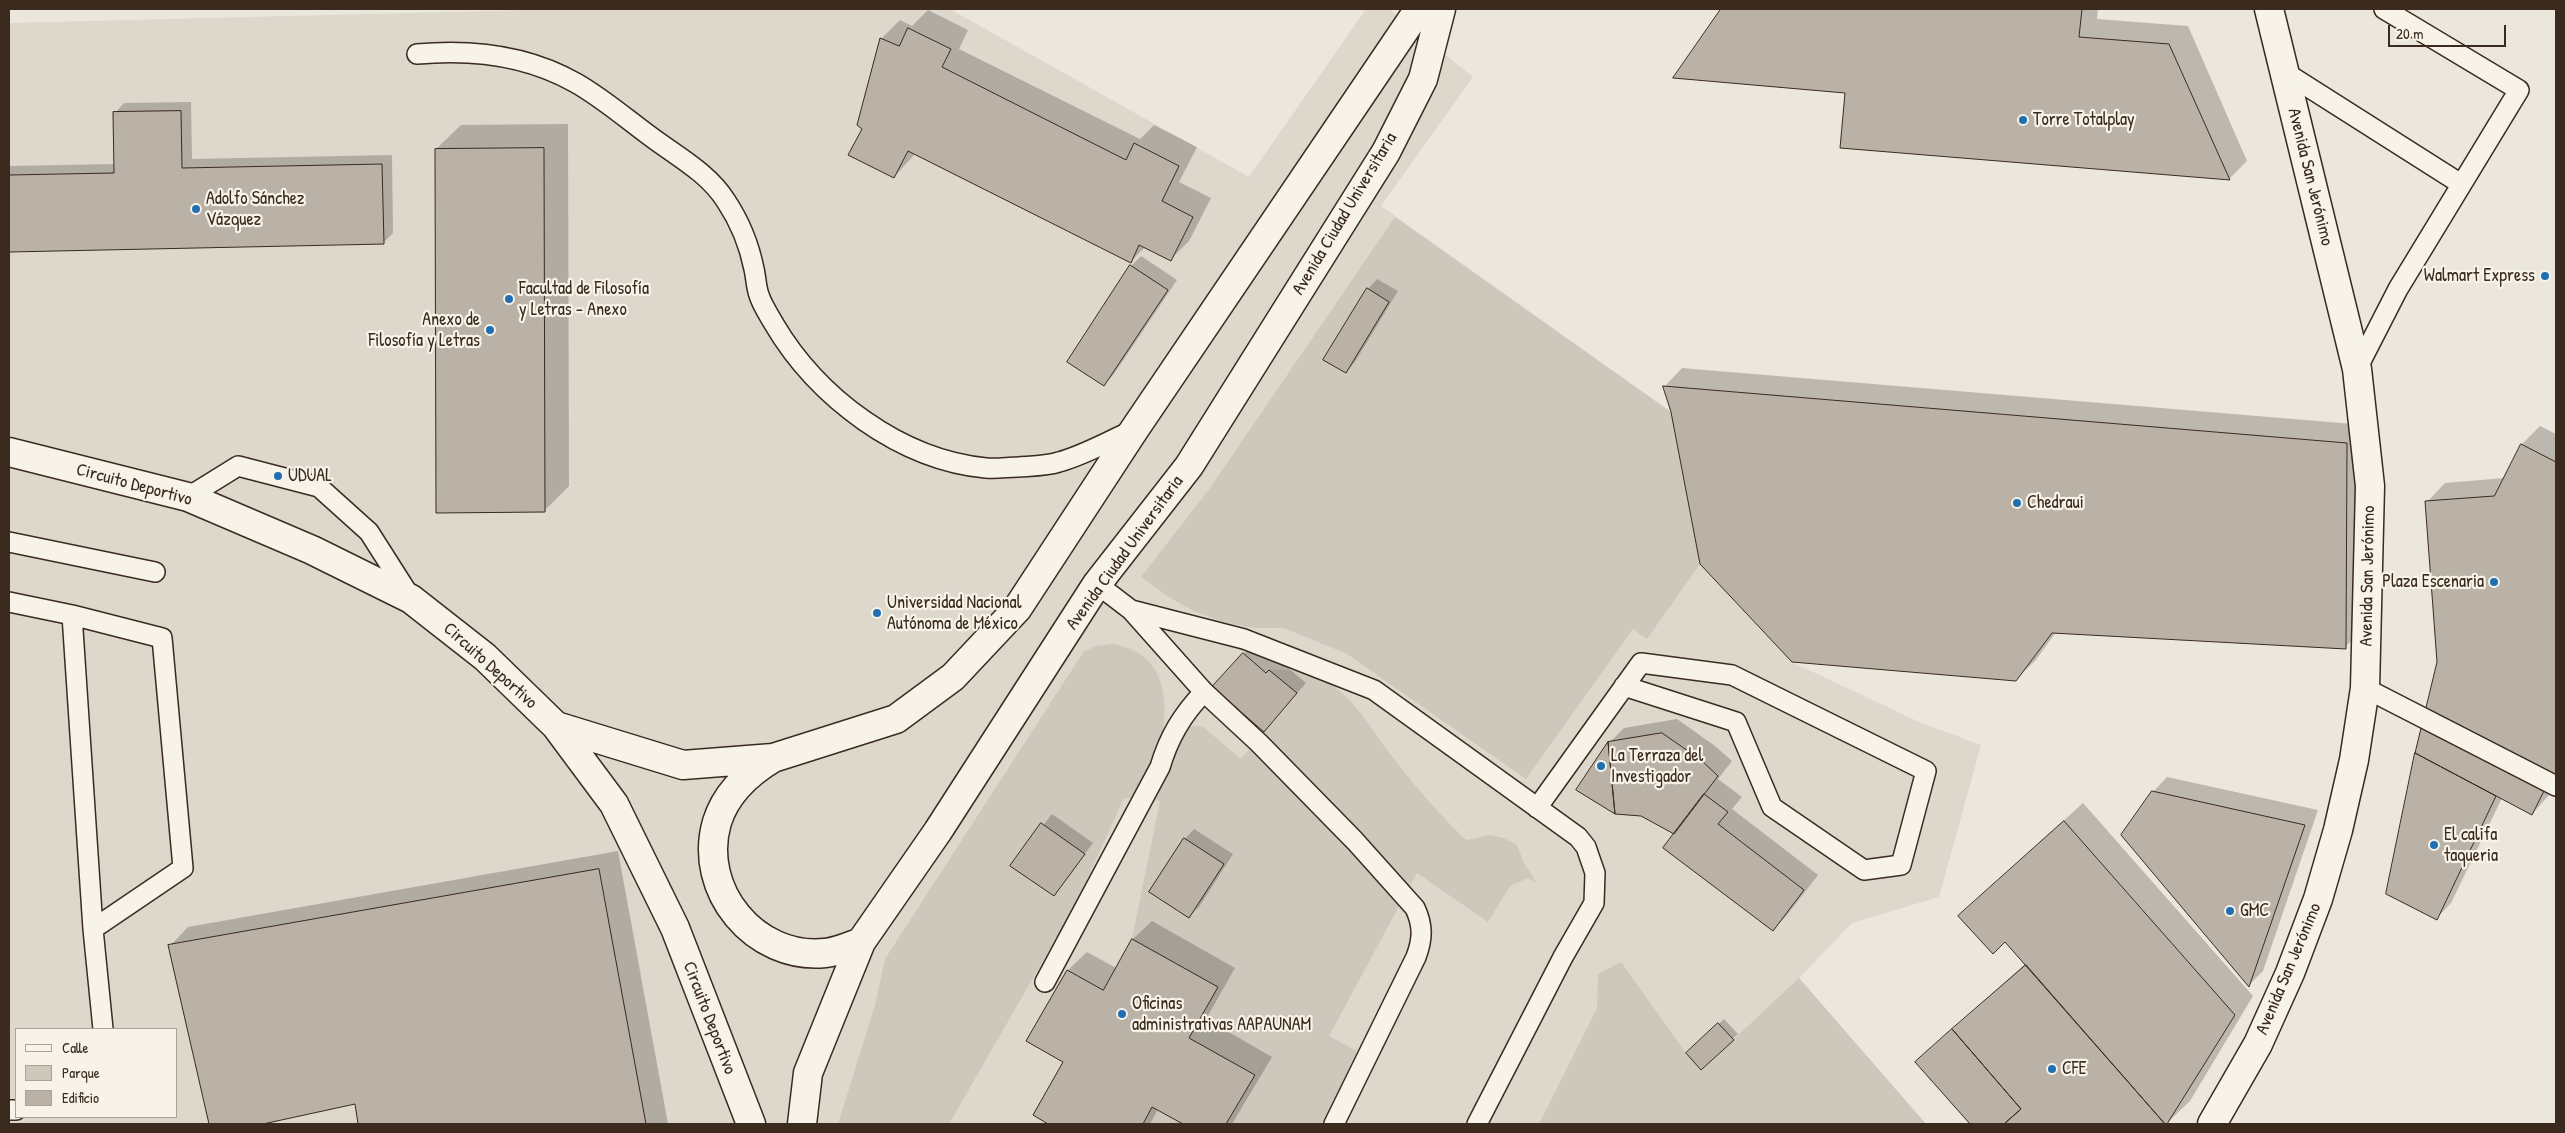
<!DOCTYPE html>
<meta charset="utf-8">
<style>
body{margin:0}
#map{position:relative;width:2565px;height:1133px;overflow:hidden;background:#ece7dc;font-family:"Patrick Hand",sans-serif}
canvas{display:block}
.frame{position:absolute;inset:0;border:10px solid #3b2a1e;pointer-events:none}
.legend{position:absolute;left:15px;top:1028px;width:162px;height:90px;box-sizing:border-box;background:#f7f3e8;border:1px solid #aca397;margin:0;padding:6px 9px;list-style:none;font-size:15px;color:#3b2a1e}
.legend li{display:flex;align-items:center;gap:10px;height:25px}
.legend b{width:25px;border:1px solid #aca397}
.scale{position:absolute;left:2388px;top:25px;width:118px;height:22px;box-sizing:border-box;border:2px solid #3b2a1e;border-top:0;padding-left:6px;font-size:15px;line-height:18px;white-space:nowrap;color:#3b2a1e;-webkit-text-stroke:4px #f7f3e8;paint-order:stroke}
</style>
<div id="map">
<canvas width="2565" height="1133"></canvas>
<div class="frame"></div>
<ul class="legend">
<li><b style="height:6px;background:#f7f3e8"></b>Calle</li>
<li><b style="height:14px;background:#cec8bc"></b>Parque</li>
<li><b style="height:14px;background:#bab2a7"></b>Edificio</li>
</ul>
<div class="scale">20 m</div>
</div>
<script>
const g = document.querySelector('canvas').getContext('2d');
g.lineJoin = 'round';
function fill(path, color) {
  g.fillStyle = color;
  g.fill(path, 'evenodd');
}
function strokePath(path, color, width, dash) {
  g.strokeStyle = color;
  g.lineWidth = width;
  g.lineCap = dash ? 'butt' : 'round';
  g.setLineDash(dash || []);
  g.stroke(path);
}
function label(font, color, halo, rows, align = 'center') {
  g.font = font + ' "Patrick Hand",sans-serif';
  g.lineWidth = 4.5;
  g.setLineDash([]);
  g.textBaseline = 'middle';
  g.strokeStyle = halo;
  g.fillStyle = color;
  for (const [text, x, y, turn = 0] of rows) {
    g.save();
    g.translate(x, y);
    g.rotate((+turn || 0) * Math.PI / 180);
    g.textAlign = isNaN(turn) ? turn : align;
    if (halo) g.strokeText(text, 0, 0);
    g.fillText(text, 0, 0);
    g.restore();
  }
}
fill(new Path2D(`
 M566,9H950L1249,177L1366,9H1389L1473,77L1381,206L1671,412L1700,564L1792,662L1917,721L1981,745L1939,897L1852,923L1799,978L1926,1124H9V23ZM16,1029H176V1117H16Z`), '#ddd7cc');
fill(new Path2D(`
 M1395,217L1671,412L1700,564L1647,639L1633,629L1526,779L1347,654L1284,628H1254L1223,622L1194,611L1170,598L1141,577L1210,488Z
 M1112,644C1164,652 1169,695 1162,740L1177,738L1188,726H1202L1241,759L1297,694L1269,670C1342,667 1357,712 1395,760C1417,789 1440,815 1466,840L1490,835L1504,838L1517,845L1524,863L1537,883L1528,878L1510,886L1488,922L1417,873L1329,1036L1357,1051L1322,1124H1226L1254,1075L1189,1038L1218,987L1132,939L1160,801L1124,798L1075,905L949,1124H838L875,1005L885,959L1084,651L1097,646Z
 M1621,962L1686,1053L1701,1070L1799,978L1926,1124H1539L1597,1008L1598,974Z
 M1152,1107L1183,1124H1143Z`), '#cec8bc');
fill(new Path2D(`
 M1722,9H2098L2097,19L2188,26L2247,161L2229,179L1846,92L1675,77Z
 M928,10L968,30L959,49L1140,139L1154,125L1197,147L1179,182L1211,198L1189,241L1171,259L1145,247L1130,262L915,154L894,177L864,128L881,39L900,20L912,26Z
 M191,102L192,159L392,155L393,233L383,243L9,251V166L115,164V113L124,103Z
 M568,124L569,486L545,510L436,149L461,125Z
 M1141,256L1177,280L1114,374L1104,384L1131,266Z
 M1377,279L1398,291L1355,362L1346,372L1368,289Z
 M1682,368L2365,425L2364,629L2345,647L2056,632L2035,661L2016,679L1672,412L1664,387Z
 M2540,426L2556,434V796L2551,793L2532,814L2502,798L2451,903L2437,918L2416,753L2439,662L2427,502L2445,483L2504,478L2522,444Z
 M1253,644L1277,664L1280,661L1306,683L1273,721L1244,654Z
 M1677,719L1715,746L1732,761L1718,779L1742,797L1732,809L1818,875L1787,915L1773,930L1676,833L1609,743L1624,728Z
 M2167,777L2318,810L2263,971L2249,985L2153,792Z
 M2083,803L2253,996L2190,1101L2166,1124H1971L1917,1062L2026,963L1979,898Z
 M1052,814L1093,843L1053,895L1012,865Z
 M1194,829L1233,854L1199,907L1189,916L1185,839Z
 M618,851L668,1124H359L356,1103L257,1124H210L170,946L188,927Z
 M1152,921L1235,968L1206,1019L1272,1057L1232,1124H1186L1158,1109L1150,1124H1051L1035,1115L1065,1062L1028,1041L1068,970L1087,952L1116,968L1133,939Z
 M1724,1019L1738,1034L1701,1068L1687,1053Z`), '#0003');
const building = new Path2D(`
 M1721,9H2082L2079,37L2169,44L2230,180L1840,148L1845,93L1673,78Z
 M908,28L951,49L942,67L1126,160L1134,143L1179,166L1162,201L1193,217L1171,261L1139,245L1131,263L908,151L894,178L848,155L862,129L857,125L880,38L899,46Z
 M181,111L182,168L382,164L384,244L9,252V175L114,173L113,112Z
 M544,148L545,512L436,513L435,149Z
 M1130,265L1168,290L1104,386L1067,362Z
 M1367,288L1389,302L1346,373L1323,360Z
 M1663,386L2347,443L2346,649L2052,633L2016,681L1792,662L1700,564L1671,412Z
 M2521,444L2556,462V797L2544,791L2532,815L2415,753L2437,662L2425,501L2494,496Z
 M1243,653L1266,673L1269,670L1297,693L1264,732L1212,687Z
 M1662,733L1701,760L1718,776L1674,834L1641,816L1615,814L1608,742Z
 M1608,742L1615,814L1576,790Z
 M2415,753L2496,796L2437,920L2386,894Z
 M2152,791L2305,825L2249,987L2121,835Z
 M1704,794L1728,812L1718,824L1804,890L1773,931L1663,848Z
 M2064,821L2235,1015L2167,1124H2165L2005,942L1993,954L1958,916Z
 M1041,823L1085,854L1054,896L1010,866Z
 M1184,838L1224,864L1189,918L1149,892Z
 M599,869L646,1124H358L355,1104L263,1124H209L168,945Z
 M1132,939L1218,987L1189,1038L1255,1075L1226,1124H1183L1152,1107L1143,1124H1048L1033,1115L1063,1062L1026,1041L1067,970L1103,990Z
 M2026,965L2165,1124H2004L2021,1109L1952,1029Z
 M1718,1023L1734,1040L1701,1070L1686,1053Z
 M1952,1029L2021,1109L2004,1124H1970L1915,1062Z`);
fill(building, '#bab2a7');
strokePath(building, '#3b2a1e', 1);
const lane = new Path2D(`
 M417,54C472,49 527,55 576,83C604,99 629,121 654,139C680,158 709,174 726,201C740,222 749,244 754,269C756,277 756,287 759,295C762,305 769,315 774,324C817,397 900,460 986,468C997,469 1008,467 1018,467C1031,466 1047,466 1059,462C1085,455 1110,440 1134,430
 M2283,71L2461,184
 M2357,369L2398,289L2519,90L2384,9
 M188,497L238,466L319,487L369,532L411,598
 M9,542L155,572
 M1097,584L1131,610
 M9,602L72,615L93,929L103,1029
 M72,615L162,638L183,868L93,929
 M2365,688L2556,786
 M1537,808L1641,663L1732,675L1926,771L1901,865L1864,870L1772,807L1736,722L1624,686
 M1045,982L1160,767C1169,737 1182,715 1204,692
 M9,1110H16
 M1334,1124L1416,957C1423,939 1423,925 1415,908L1355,841L1259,743L1204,692L1131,610L1244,639L1374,690L1578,837L1586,847L1595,873L1594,903L1563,957L1477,1124`);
const secondary = new Path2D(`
 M9,452L188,497L312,550L411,599L485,657L556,726L614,804L675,928L751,1124
 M556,726L683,765L773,758L896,719L953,677L1017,609L1134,430L1419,9
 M773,758C748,773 726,793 717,822C697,890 755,960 825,953C837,952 850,946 861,942
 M802,1124L808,1073L861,942L938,831L1097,584L1189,466L1386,152L1423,79L1441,9`);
const primary = new Path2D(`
 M2212,1124L2258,1044L2290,973L2318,899L2338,830L2354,760L2365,688L2370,486L2357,369L2269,9`);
strokePath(lane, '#3b2a1e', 22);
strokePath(secondary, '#3b2a1e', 31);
strokePath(primary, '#3b2a1e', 31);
strokePath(lane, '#f7f3e8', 19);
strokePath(secondary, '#f7f3e8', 28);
strokePath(primary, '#f7f3e8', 28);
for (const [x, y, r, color] of [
 [2023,120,5,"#1f6fb2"],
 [196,209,5,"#1f6fb2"],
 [2545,276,5,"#1f6fb2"],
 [509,299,5,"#1f6fb2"],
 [490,330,5,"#1f6fb2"],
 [278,476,5,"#1f6fb2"],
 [2017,503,5,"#1f6fb2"],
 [2494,582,5,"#1f6fb2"],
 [877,613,5,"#1f6fb2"],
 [1601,766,5,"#1f6fb2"],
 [2434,845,5,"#1f6fb2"],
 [2230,911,5,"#1f6fb2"],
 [1122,1014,5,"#1f6fb2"],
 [2052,1069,5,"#1f6fb2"]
]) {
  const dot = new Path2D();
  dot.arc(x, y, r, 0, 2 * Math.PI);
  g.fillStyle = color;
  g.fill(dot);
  strokePath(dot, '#f7f3e8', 2);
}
label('18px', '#3b2a1e', '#f7f3e8', [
 ["Torre Totalplay",2033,120],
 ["Adolfo Sánchez",206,199],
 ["Vázquez",206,220],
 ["Walmart Express",2535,276,"right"],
 ["Facultad de Filosofía",519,289],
 ["y Letras - Anexo",519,310],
 ["Anexo de",480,320,"right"],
 ["Filosofía y Letras",480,341,"right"],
 ["UDUAL",288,476],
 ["Chedraui",2027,503],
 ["Plaza Escenaria",2484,582,"right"],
 ["Universidad Nacional",887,603],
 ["Autónoma de México",887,624],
 ["La Terraza del",1611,756],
 ["Investigador",1611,777],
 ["El califa",2444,835],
 ["taqueria",2444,856],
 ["GMC",2240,911],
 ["Oficinas",1132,1004],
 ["administrativas AAPAUNAM",1132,1025],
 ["CFE",2062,1069]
], 'left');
label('18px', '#3b2a1e', '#f7f3e8', [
 ["Avenida San Jerónimo",2310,177,76],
 ["Avenida Ciudad Universitaria",1345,214,-59],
 ["Circuito Deportivo",134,485,15],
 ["Avenida Ciudad Universitaria",1125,553,-54],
 ["Avenida San Jerónimo",2368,576,-89],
 ["Circuito Deportivo",490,666,42],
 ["Avenida San Jerónimo",2289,969,-67],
 ["Circuito Deportivo",709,1018,69]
]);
</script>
